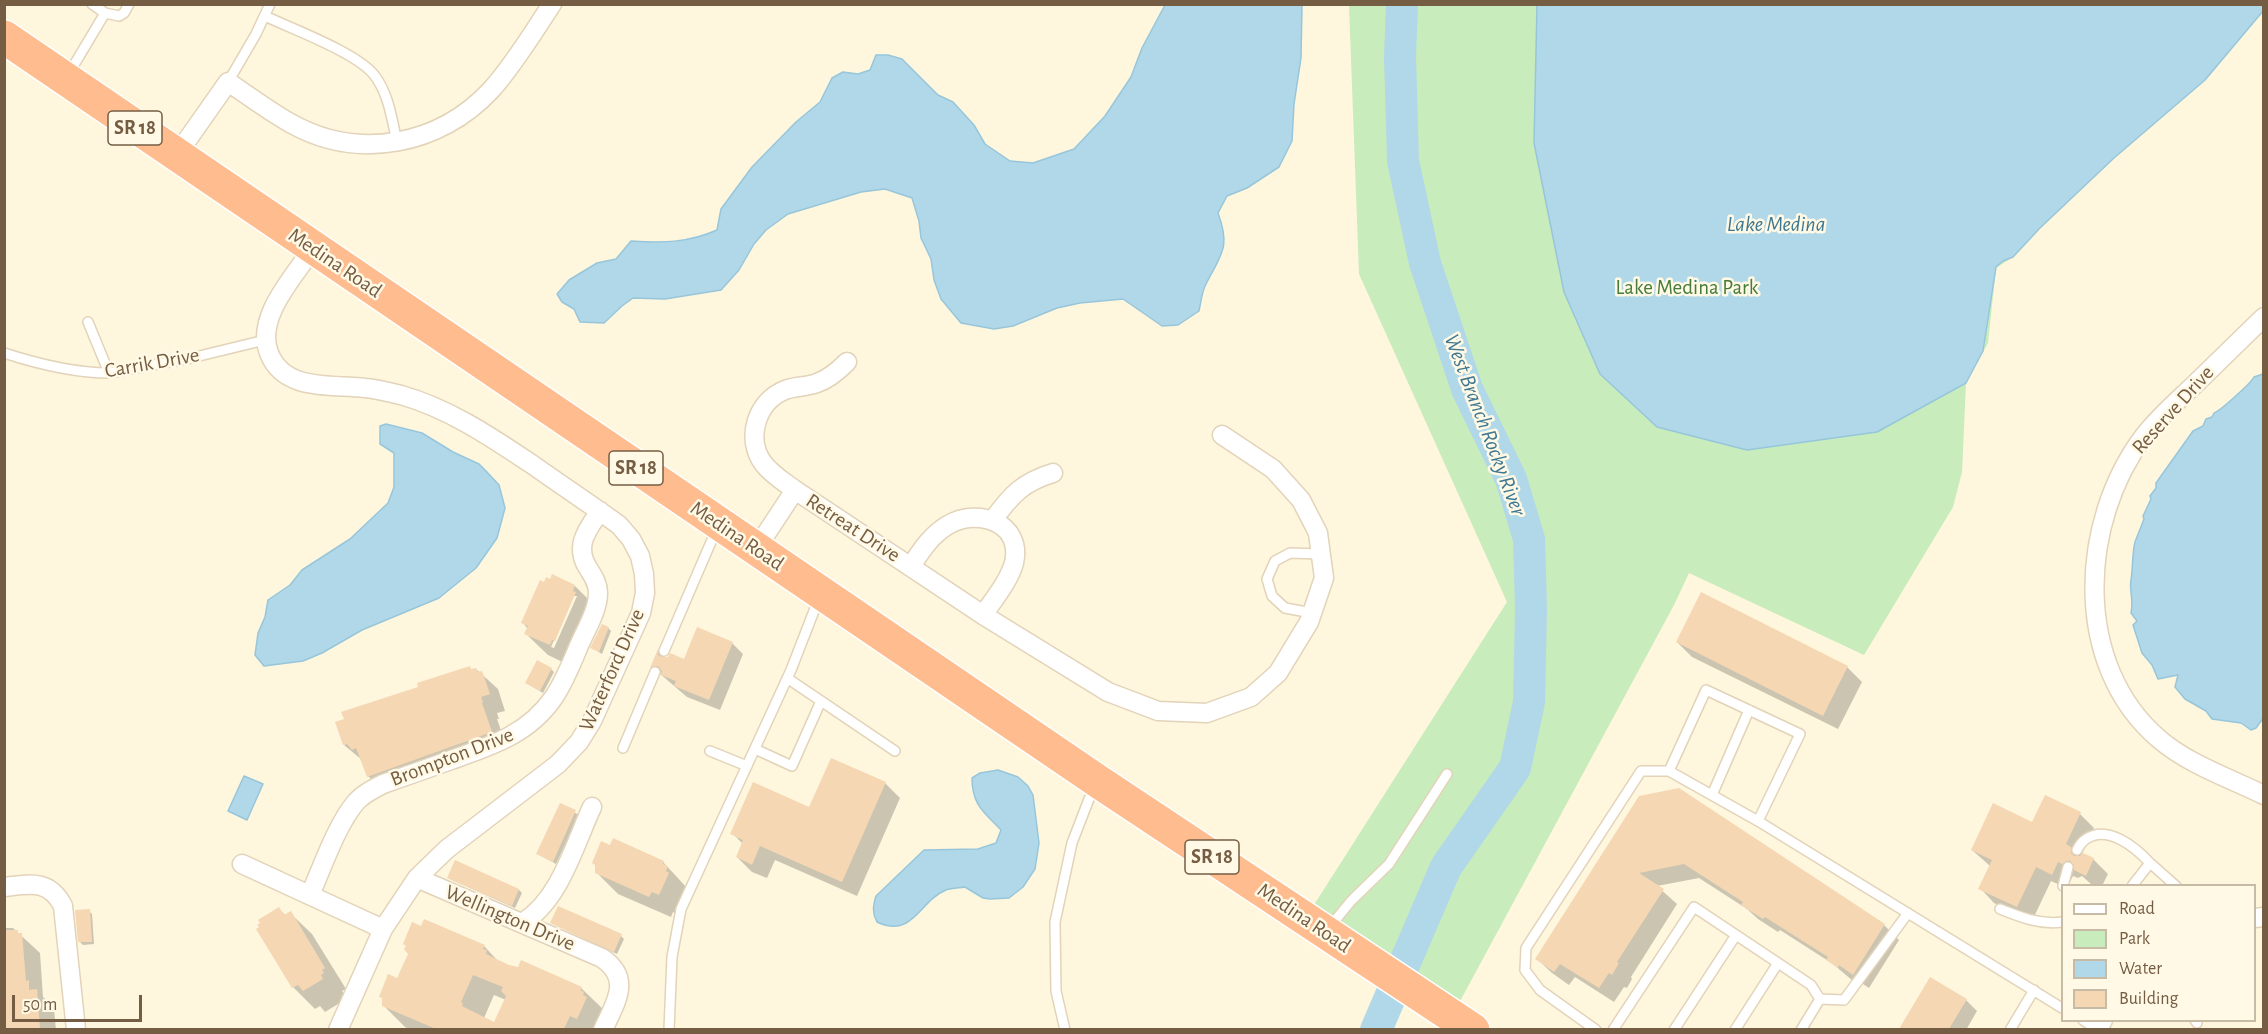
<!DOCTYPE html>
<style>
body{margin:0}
#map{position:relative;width:2268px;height:1034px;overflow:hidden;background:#fef6dd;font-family:"Alegreya Sans",sans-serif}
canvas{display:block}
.frame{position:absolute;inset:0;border:6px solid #755d44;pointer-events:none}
.legend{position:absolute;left:2061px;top:884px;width:195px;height:138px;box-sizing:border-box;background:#fff9e5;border:2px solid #c8bba5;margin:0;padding:8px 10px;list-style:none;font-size:18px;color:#755d44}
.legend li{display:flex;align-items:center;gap:12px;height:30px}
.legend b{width:30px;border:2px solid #c8bba5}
.scale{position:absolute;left:12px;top:995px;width:130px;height:27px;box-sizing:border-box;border:3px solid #755d44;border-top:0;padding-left:8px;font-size:18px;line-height:21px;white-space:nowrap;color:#755d44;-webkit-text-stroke:4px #fff9e5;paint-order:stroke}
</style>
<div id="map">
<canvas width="2268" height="1034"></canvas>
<div class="frame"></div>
<ul class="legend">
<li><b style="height:8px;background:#fff"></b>Road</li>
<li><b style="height:16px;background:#c8ecbc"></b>Park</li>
<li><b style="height:16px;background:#b1d8e8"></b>Water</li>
<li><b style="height:16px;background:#f5d7b3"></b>Building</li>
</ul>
<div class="scale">50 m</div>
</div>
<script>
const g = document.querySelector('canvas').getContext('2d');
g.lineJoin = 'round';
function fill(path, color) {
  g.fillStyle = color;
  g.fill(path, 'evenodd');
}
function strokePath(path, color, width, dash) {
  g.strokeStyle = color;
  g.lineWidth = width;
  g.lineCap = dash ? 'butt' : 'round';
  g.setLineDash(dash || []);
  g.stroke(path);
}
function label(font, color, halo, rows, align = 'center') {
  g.font = font + ' "Alegreya Sans",sans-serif';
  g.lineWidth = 5;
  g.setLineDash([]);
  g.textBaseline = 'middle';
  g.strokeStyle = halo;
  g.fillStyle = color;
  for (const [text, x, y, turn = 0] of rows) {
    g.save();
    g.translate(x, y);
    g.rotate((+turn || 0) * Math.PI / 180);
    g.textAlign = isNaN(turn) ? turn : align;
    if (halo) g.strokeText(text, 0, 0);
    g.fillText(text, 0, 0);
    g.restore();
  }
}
fill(new Path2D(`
 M1349,5H2263V12L2205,80L2114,158L2040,228L2013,257L1996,268L1988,343L1966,383L1962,472L1953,507L1864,655L1689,573L1674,605L1452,1016L1305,919L1507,602L1359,274Z`), '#c8ecbc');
const water = new Path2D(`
 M2263,4V11L2205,80L2114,158L2040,228L2013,257L2003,261L1996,267L1983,351L1966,383L1877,432L1747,450L1657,427L1600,374L1564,292L1534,143L1537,5Z
 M1165,5H1302L1301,58L1294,104L1292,141L1279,167L1247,188L1227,196L1218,213C1231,248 1221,254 1206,284C1202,291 1201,302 1199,311L1178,325L1162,326L1123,299L1080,303L1057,308L1013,326L994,329L961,323L941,299L934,280L931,259L921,238L919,221L912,198L885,189L861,192L788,214L766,230L754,244L739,270L721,290L665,299L633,298L622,306L604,323L580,322L574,309L562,302L557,294L569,280L597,263L616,259L631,241C662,243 688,243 717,230L721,209L752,167L796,122L820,102L832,78L843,72L858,74L870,70L876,55H888L902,59L938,95L953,102L974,125L985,144L1010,161L1033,163L1074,149L1105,116L1131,77L1142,48Z
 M2263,374L2264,717L2256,728L2251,730L2241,723L2212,719L2206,711L2185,699L2175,687L2178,675L2158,679L2152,665L2142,653L2133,625L2137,621L2131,613C2134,600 2129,590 2131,580C2133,568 2132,554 2135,542C2138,534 2141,527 2144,519L2143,516L2151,499L2150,496L2156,488V483L2193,431L2203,426L2206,419L2212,417L2214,413C2220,411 2251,383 2254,377Z
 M386,424L422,433L453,452L479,464L486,471L499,485L505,508L497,538L476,568L439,598L362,630L322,653L303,661L264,666L255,655L258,633L265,617L268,600L290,585L302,570L350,539L388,503L394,487V453L380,444V426Z
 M998,770L1018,777L1028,786L1033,795L1039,843L1035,869L1023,887L1009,898L990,899L983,898L965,887C959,888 952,888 946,890C919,901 913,939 877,922C872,913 873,906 876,896L924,850L978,849L996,843L1001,830C984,812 972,805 972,778L980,773Z
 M244,776L263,784L247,820L228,811Z`);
fill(water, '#b1d8e8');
strokePath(water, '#97c6db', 1.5);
fill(new Path2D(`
 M575,586L596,607L571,666L548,655L526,634L528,629L523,623ZM573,596H577L554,648L551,647Z
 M608,628L611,631L602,654L592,648Z
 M1677,642L1847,667L1862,682L1838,729L1692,657Z
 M732,643L743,654L720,710L687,697L652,667L658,652L665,659L684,661Z
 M476,669L498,689L505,711L497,713L499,719H497L507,748L385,792L368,776L362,760L344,745Z
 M551,669L554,672L543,693L526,683Z
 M832,760L885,783L900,798L857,896L775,860L767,878L752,872L737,857L743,844L732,833L810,809Z
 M1640,798L1884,925L1899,940L1869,988L1854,978L1853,981L1833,964L1780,930L1778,932L1758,919L1747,909L1699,878L1657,886L1677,904L1631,977L1632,979L1627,988L1624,987L1614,1002L1575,977L1569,985L1552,973L1537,959Z
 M561,805L579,815L556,864L538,854Z
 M2080,814L2094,828L2082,854L2093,859L2108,874L2102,886L2091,884L2082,876L2078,878L2073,876L2068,886H2062L2051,881L2032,921L1994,903L1980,888L1990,866L1972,850L2033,824Z
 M456,862L519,890L522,893L515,908L452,880L449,877Z
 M663,862L688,889L681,916L673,912L671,917L618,894L596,872Z
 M279,909L286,916L290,913L312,934L346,989L342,991L345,995L341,997L343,1001L325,1012L320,1006L315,1009L293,987L258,929Z
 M89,911L92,914L94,944L83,945L80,942Z
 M551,923L621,936L624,939L617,954Z
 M4,928H13L40,953L43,997L54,1009L56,1030H4Z
 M484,946L499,962L508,966L581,988L603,1009L602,1011L605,1015L603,1030H411L405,1027L383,1005L398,980ZM494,995L506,1000L495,1024L484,1018Z
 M1931,979L1966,1000L1977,1011L1966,1030H1901Z`), '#0003');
strokePath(new Path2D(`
 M1376,1030L1446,867L1515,768L1529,702L1531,609L1529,539L1511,479L1467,389L1425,263L1403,161L1400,57L1402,4`), '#b1d8e8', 32);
fill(new Path2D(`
 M552,574L575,585L573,591L576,592L555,641L552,640L550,645L524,634L528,626L521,623L540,580L544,582L546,577L550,579Z
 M1701,592L1848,666L1823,716L1676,642Z
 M602,624L609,627L599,652L590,648Z
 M697,627L733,642L709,700L674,686L676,681L661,675L662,671L658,666L650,668L658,649V655L662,657H668L670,653L684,659Z
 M537,660L552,668L540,691L525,683Z
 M470,666L471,669L476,668L478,672L482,671L490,694L481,697L483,702L482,703L492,732L367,777L356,748L352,750L347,744L343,745L335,722L344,719L341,712L418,687L417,683Z
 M831,758L886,782L842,882L760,846L752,865L736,857L743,840L730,834L753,782L809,807Z
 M1679,788L1885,924L1853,975L1839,965L1838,968L1826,960L1828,957L1765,917L1763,919L1741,905L1743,902L1684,864L1639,873L1664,889L1617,962L1619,963L1612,975L1609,973L1599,988L1560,964L1554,972L1535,959L1639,796Z
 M2045,795L2081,812L2066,844L2071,847V853L2074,856H2080L2083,853L2094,858L2086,876L2074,870V865L2069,860L2062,864L2058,862L2052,875L2036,867L2017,907L1978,889L1992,860L1971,850L1993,803L2032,822Z
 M560,803L576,810L553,862L536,854Z
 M613,838L664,861L663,864L668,866L666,871L669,873L659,895L652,892L649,897L595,873V865L592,863L601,841L610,845Z
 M455,860L519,889L512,906L447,878Z
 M558,906L622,934L614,952L550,923Z
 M279,907L284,915L291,911L325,968L322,970L324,973L321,975L323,979L303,991L298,985L292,988L256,929L259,927L257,925L260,923L258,920Z
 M90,909L92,942H78L75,910Z
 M424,919L485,945L483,949L487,950L486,954L509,965L518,967L521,960L582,987L580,990L584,992L583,995L587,997L577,1019L570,1016L564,1029H436L382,1006V998L379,997L388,974L397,978L408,954L404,949L406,946L403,944L412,922L421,926ZM473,975L503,987L501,991L506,996L494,1022L462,1006L463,1003L461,1002Z
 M4,930H18V933H22L26,981L29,980V990L37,989L40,1029H4Z
 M1930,977L1967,999L1949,1029H1899Z`), '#f5d7b3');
const lane = new Path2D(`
 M92,4L105,13L119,16L124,13L129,4
 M265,16C292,29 358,53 375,76C389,95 392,120 397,142
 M68,75L105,13
 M228,82L256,34L270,4
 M88,322L109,373
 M4,353C38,364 73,373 109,373L191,358L265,340
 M1312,613L1285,608L1272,596L1267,579L1275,561L1290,553L1321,554
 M664,651L717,528
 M787,678L895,751
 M623,748L655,672
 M755,749L792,766L821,701
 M710,751L747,766
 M1669,771L1758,821
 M1712,795L1749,710
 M2077,850C2079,846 2083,841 2086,839C2108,824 2136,848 2150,863
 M2063,886L2068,867
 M2132,886L2150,863L2176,886
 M2000,909C2020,917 2040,925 2062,922
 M1328,929L1351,901L1389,864L1447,774
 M1820,999L1844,1000L1908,913
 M2083,1020L2098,1030
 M2195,1020L2197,1023
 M669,1030L672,957L681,909L791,670L819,598
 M1065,1030L1056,991L1055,922L1072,843L1089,799L1096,788
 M1596,1030L1540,990L1525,970L1526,948L1641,771H1669L1706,690L1800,734L1758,821L2062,1008
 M1613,1030L1694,907L1811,985L1820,999
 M1674,1030L1736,935
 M1735,1030L1778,963
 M1801,1030L1820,999
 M2010,1030L2034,990`);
const street = new Path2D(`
 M176,156L228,82C249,96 270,112 292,124C359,161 440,145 491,90C513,66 534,31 552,4
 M313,248C294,277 255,317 269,353C284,392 332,384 365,388C377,389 389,392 401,395C450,409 491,437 533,465C561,485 590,504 619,525L631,539L640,556L644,574L645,593L641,613L592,721L579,742L558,764L447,849L417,878L383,929L338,1030
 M2264,317C2239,341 2216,364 2192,387C2175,403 2158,418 2144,436C2079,522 2072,665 2159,739C2188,764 2229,778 2264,795
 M847,362C838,371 829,379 817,383C807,387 795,386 785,390C757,401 745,438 763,463C771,474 784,482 795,490L983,615L1108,692L1158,711L1207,713L1251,697L1278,673L1309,622L1324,578L1318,533L1301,500L1273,469L1222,435
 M993,520C1011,495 1023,482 1053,473
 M756,549L795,490
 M911,566C921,551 931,535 948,525C978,507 1023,523 1014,563C1009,581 994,599 983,615
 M242,864L383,929
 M417,878L602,958C633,979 615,1003 603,1030
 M4,887C30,884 49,879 63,906L76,1030
 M310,895C322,868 337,824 356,802C363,794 373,789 383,784C406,776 429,768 451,760C491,746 529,734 554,697C564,682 571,665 578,648C585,631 598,611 598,593C598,583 593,576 588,568C574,546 587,530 600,511
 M2254,918L2264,917
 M522,923C560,900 574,846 592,807
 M2098,1030L2103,1020`);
const highway = new Path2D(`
 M4,37L1099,782L1473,1030`);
strokePath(lane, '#e2d3b9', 12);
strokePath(street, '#e2d3b9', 21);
strokePath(highway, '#fff', 36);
strokePath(lane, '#fff', 9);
strokePath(street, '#fff', 18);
strokePath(highway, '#febc8f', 33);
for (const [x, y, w] of [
 [135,128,54],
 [636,468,54],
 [1212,857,54]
]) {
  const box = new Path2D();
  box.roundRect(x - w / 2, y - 17, w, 34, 4.5);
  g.fillStyle = '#fff9e5';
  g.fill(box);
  strokePath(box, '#755d44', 1.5);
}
label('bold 20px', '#755d44', null, [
 ["SR 18",135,128],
 ["SR 18",636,468],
 ["SR 18",1212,857]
]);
label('21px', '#755d44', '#fff9e5', [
 ["Medina Road",335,263,34],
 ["Carrik Drive",152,363,-10],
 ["Reserve Drive",2173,410,-48],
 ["Retreat Drive",853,528,33],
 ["Medina Road",737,536,34],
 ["Waterford Drive",612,670,-66],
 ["Brompton Drive",452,757,-21],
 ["Wellington Drive",510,918,23],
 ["Medina Road",1304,918,34]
]);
label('21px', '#457c3b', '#fff9e5', [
 ["Lake Medina Park",1687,288]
]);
label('italic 22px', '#3f7892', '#fff9e5', [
 ["Lake Medina",1776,224],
 ["West Branch Rocky River",1485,425,69]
]);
</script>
